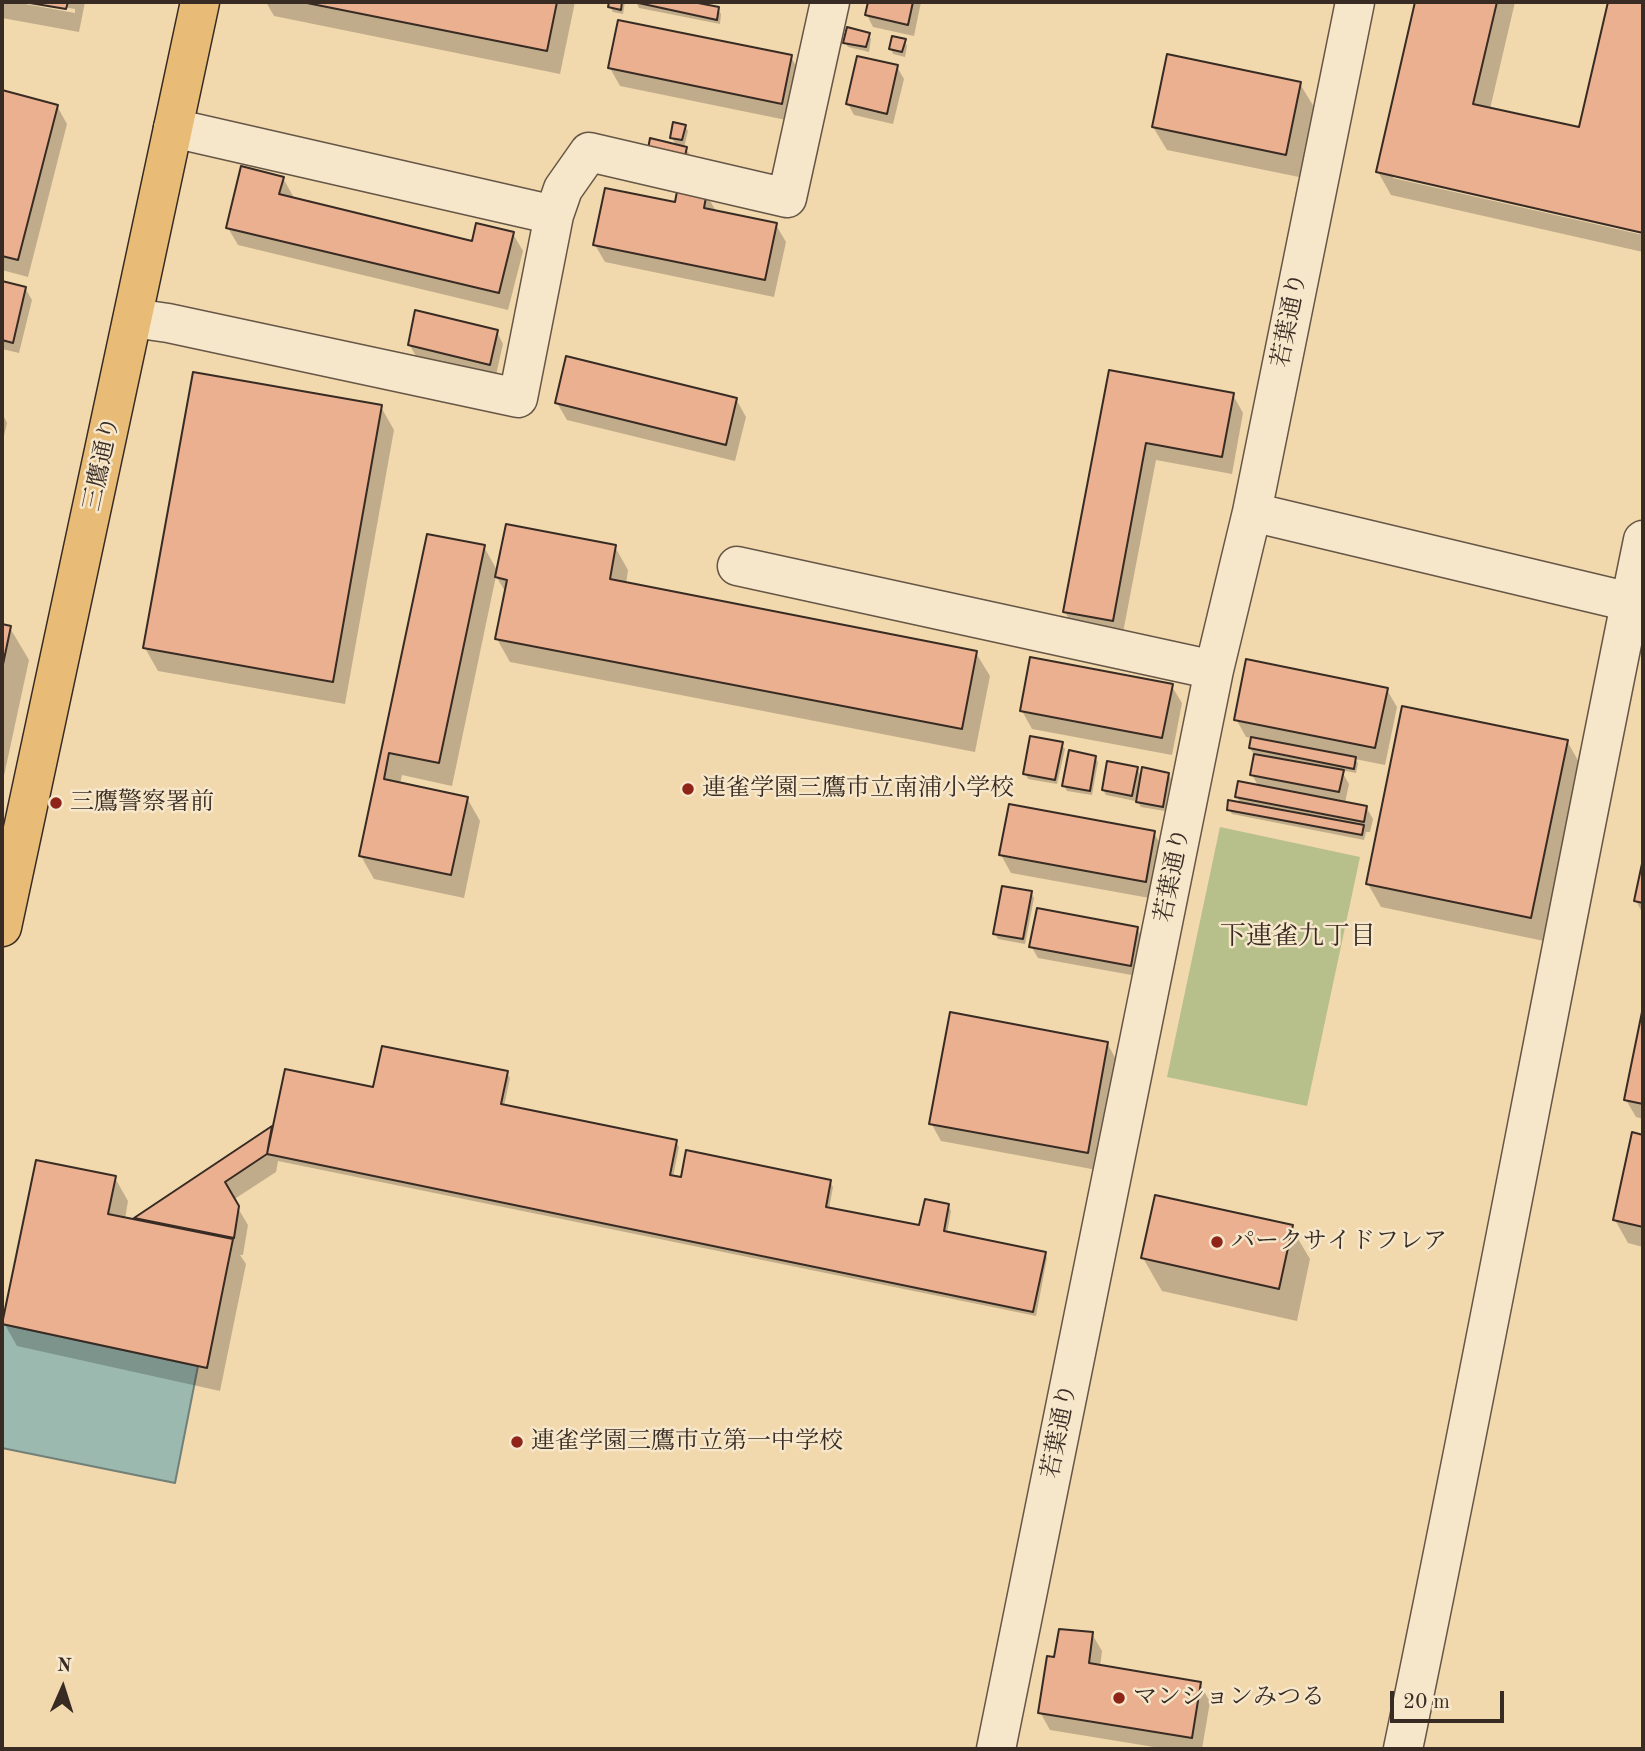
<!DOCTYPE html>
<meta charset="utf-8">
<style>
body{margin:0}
#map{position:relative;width:1645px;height:1751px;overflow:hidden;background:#f1d8ad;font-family:"Old Standard TT",serif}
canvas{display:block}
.frame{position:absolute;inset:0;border:4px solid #382b23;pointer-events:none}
.north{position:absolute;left:28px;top:1653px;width:70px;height:70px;-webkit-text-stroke:5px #f6e6ca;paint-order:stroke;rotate:3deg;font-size:19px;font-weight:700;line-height:28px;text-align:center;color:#382b23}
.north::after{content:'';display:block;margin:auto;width:24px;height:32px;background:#382b23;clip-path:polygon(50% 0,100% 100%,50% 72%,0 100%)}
.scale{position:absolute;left:1390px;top:1691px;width:114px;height:32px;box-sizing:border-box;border:4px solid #382b23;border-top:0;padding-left:9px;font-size:21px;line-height:24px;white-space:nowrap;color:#382b23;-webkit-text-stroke:5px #f6e6ca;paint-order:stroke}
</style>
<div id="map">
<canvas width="1645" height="1751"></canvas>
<div class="frame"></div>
<div class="north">N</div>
<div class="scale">20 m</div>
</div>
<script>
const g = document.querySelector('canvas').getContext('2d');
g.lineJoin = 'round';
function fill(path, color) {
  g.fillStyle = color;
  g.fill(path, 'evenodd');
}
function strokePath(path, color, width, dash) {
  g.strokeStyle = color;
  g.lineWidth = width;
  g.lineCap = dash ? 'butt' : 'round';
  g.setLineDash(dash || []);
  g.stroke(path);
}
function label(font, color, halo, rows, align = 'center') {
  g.font = font + ' "Old Standard TT","Noto Serif JP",serif';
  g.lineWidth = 5;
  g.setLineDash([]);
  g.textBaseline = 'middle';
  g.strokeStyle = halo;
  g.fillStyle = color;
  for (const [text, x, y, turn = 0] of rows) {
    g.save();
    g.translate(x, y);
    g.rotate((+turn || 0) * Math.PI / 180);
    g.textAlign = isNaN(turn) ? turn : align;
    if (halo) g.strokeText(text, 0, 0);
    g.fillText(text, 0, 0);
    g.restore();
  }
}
fill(new Path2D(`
 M1220,827L1360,857L1307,1106L1167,1077Z`), '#b7bf8b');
const water = new Path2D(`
 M2,1324L198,1366L175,1483L2,1448Z`);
fill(water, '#9bb9af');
strokePath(water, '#738077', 2);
fill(new Path2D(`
 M2,2H14L75,13V9L34,2H85L79,32L2,18Z
 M266,2H575L560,74L274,16Z
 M611,2H625L623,14L613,12L610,7Z
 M636,2H684L718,9L721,14L720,24L639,8Z
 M870,2H921L914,36L873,27L867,15Z
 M1417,2H1515L1490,109L1580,130L1609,2H1643V231L1393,174V178L1643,235V252L1391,195L1378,172Z
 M868,34L871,39L869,52L848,47L845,42Z
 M904,40L907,46L905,57L893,54L891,49Z
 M791,57L801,75L791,121L620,86L610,68Z
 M897,67L904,79L893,124L854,115L848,104Z
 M1300,84L1314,107L1299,177L1167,150L1153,127Z
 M2,92L57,106L67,124L28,277L2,270Z
 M685,126L688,131L684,148L689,153L687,161L671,137Z
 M283,178L293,196L292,199L473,243L513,234L523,251L508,310L238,245L228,228Z
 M706,194L716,211L776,225L786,242L774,297L605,262L595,245L676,204Z
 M2,283L25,288L32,300L19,353L2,349Z
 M497,332L503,344L496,375L416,356L409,344Z
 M1111,372L1233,395L1243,413L1232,474L1156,460L1122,638L1075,629L1065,612Z
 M736,399L746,417L735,461L567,420L557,403Z
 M381,407L394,430L345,704L158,671L145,648Z
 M2,413L7,423L2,444Z
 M429,536L484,547L498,572L615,547L628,570L626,584L976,653L990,676L975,752L510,662L497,639L506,593L496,576L452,786L402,775L400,784L467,798L480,821L464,898L374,879L361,856Z
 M2,626L10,628L29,660L2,785Z
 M1171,685L1182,703L1172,755L1032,729L1022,711Z
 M1387,690L1397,707L1385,765L1355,759L1358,763L1356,773L1341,770L1349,784L1345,803L1366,807L1373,819L1370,832H1366L1364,840L1232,814L1229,809L1241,804L1237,797L1259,787L1252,775L1256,753H1253L1250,748L1252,738L1246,737L1236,719Z
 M1567,741L1580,764L1544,941L1381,907L1368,884Z
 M1061,744L1065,749L1057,784L1028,779L1025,773Z
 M1095,757L1098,762L1092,795L1067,791L1064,786Z
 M1137,769L1142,778L1168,774L1171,779L1165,811L1141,807L1135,798V801L1106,795L1103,790Z
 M1154,833L1164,851L1155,899L1011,873L1001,855Z
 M1643,867V914L1636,901Z
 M1031,892L1034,898L1025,944L998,939L995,934Z
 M1137,929L1144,940L1137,976L1038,958L1031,946Z
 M1643,1015V1119L1636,1117L1626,1100Z
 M1107,1043L1117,1061L1097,1170L941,1141L931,1123Z
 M507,1073L510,1078L504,1106L676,1142L679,1147L673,1177L830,1182L833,1187L829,1209L920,1228L948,1205L951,1211L947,1233L1045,1253L1047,1258L1036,1316L278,1161L276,1172L233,1200L248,1225L243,1255H240L246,1264L220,1391L17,1346L4,1323L115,1178L128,1201L125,1219L138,1222L136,1218L272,1129L274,1132L374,1089Z
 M1633,1134L1643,1137V1247L1628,1243L1615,1220Z
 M1291,1227L1310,1259L1297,1321L1162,1291L1143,1258Z
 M1092,1634L1102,1651L1100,1667L1200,1684L1210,1702L1202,1749H1166L1050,1730L1040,1712L1055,1659Z`), '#0003');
const building = new Path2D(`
 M24,2H68L66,9Z
 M302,2H557L547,51Z
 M609,2H622L621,10L608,7Z
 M634,2H693L719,7L717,20Z
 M868,2H913L908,25L865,15Z
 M1415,2H1497L1473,104L1579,127L1608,2H1643V233L1376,172Z
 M618,20L792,55L782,104L608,68Z
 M847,27L870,33L866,47L843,43Z
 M892,36L906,39L902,52L889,49Z
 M1167,54L1301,82L1286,155L1152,127Z
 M857,56L898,65L887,114L846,104Z
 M2,90L58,105L18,260L2,256Z
 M673,122L686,125L682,140L670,138Z
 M650,138L687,147L685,156L648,149Z
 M241,166L284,177L279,194L472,241L476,223L514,232L499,293L226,228Z
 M678,186L707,192L704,208L777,223L765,280L593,245L605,188L675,202Z
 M2,281L26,287L13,343L2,340Z
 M415,310L498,330L490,365L408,345Z
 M566,356L737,398L726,445L555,403Z
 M1109,370L1234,393L1222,457L1146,443L1113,621L1063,612Z
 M193,372L382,405L333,682L143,648Z
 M506,524L616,545L610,579L977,651L962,729L495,639L507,580L495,577Z
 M427,534L485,545L439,763L389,753L384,779L468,797L451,875L359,856Z
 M2,624L11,626L2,669Z
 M1030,657L1173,684L1162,738L1020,711Z
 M1246,659L1388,688L1375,748L1234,720Z
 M1402,706L1568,740L1531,918L1366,884Z
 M1030,736L1063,742L1055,780L1023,774Z
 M1251,737L1356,757L1354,769L1249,748Z
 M1069,750L1096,756L1090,791L1062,786Z
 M1254,754L1344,770L1339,792L1250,775Z
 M1107,761L1138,767L1132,796L1102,790Z
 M1142,767L1169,773L1163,807L1136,802Z
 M1238,781L1367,806L1364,822L1235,797Z
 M1228,800L1364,825L1362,835L1227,810Z
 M1009,804L1155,831L1146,882L999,855Z
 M1643,859V903L1634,901Z
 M1002,886L1032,891L1023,939L993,934Z
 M1037,908L1138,927L1131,966L1029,947Z
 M1643,1007V1104L1624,1100Z
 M950,1012L1108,1042L1088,1153L929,1124Z
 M382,1046L508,1071L501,1104L677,1140L670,1175L681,1177L686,1150L831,1180L826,1207L919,1225L925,1199L949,1204L944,1231L1046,1252L1033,1312L267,1154L285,1069L373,1087Z
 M272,1126L267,1154L225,1182L239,1206L234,1238L134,1218Z
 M1632,1132L1643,1135V1227L1613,1220Z
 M36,1160L116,1176L108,1214L233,1239L207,1368L2,1324Z
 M1155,1195L1293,1225L1279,1289L1141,1258Z
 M1059,1629L1093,1632L1089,1663L1201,1682L1192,1738L1038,1713L1047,1656L1054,1657Z`);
fill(building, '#eab090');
strokePath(building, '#382b23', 2);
const minor = new Path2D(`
 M554,215L563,189L589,152L787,198L830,2
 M133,318L168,323L518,398L554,215L173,128
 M1252,512L1630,602
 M737,566L1214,670
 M996,1749L1214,670L1252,512L1355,2
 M1403,1749C1487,1347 1560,943 1643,540`);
const major = new Path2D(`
 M2,927L200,2`);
strokePath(minor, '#665646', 41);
strokePath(major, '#382b23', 41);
strokePath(minor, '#f6e6ca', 38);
strokePath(major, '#e8bc76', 38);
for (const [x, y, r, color] of [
 [688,789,7,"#8f2418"],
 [56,803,7,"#8f2418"],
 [1217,1242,7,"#8f2418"],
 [517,1442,7,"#8f2418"],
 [1119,1698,7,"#8f2418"]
]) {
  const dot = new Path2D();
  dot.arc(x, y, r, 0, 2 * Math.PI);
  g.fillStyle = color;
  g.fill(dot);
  strokePath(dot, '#f6e6ca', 2.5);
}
label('24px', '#382b23', '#f6e6ca', [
 ["若葉通り",1290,320,-79],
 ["三鷹通り",102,464,-78],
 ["若葉通り",1173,875,-79],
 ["若葉通り",1060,1431,-79]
]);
label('24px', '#382b23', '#f6e6ca', [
 ["連雀学園三鷹市立南浦小学校",702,789],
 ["三鷹警察署前",70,803],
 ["パークサイドフレア",1231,1242],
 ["連雀学園三鷹市立第一中学校",531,1442],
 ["マンションみつる",1133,1698]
], 'left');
label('26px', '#382b23', '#f6e6ca', [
 ["下連雀九丁目",1298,937]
]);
</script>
